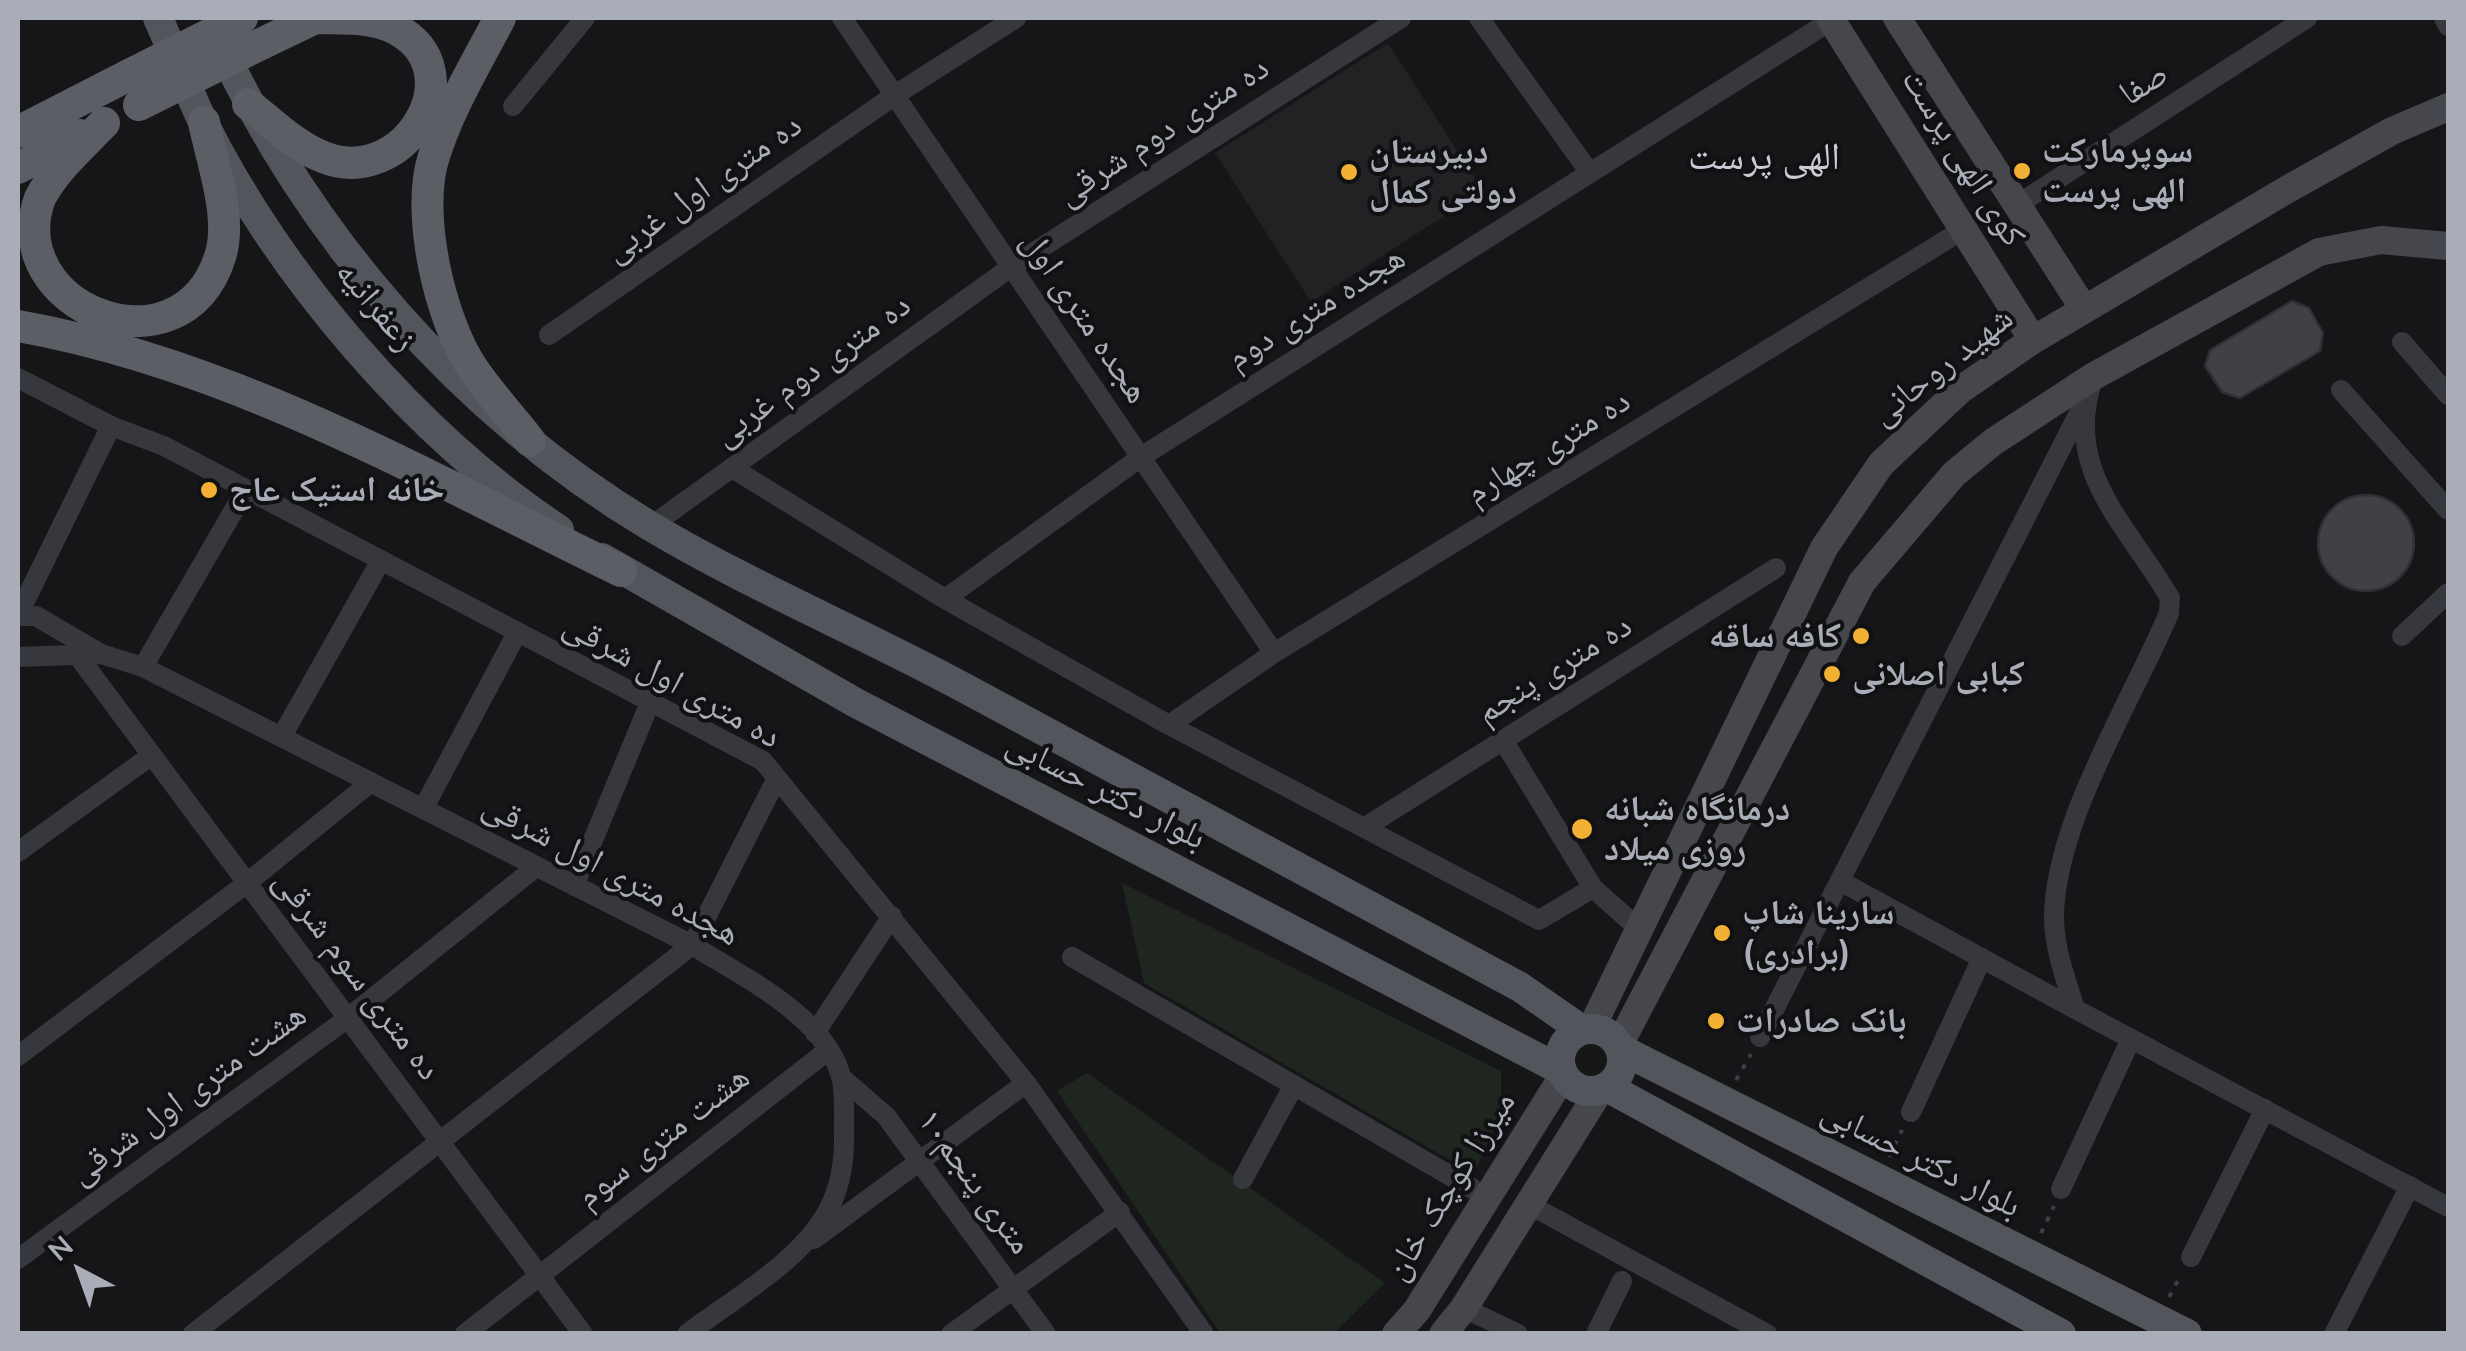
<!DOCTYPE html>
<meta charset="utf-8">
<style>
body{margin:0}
#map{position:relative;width:2466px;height:1351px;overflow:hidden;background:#161618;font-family:Mulish,sans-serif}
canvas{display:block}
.frame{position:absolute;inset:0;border:20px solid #a8adb8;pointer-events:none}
.north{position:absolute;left:30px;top:1221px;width:100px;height:100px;-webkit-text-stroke:8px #111113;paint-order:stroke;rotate:319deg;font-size:28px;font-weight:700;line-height:40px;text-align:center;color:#a8adb8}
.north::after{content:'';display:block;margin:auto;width:35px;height:45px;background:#a8adb8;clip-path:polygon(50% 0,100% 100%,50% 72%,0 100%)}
</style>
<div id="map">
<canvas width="2466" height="1351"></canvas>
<div class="frame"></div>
<div class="north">N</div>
</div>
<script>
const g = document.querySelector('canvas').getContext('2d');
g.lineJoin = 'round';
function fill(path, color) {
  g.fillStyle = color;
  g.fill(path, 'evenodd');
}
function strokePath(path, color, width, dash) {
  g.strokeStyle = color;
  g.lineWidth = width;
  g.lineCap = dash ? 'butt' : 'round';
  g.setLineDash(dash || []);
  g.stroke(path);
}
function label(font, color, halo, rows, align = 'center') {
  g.font = font + ' Mulish,"Noto Naskh Arabic",sans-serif';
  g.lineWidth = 8;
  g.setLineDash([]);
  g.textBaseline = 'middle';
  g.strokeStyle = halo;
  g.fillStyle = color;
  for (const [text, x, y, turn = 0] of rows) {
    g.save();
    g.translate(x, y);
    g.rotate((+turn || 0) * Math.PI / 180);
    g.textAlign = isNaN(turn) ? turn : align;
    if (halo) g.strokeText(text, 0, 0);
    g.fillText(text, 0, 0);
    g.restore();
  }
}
fill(new Path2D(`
 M1388,43L1483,191L1311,302L1215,153Z`), '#222225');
fill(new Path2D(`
 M1122,883L1501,1071V1113L1474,1174L1144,983Z
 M1087,1073L1385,1283L1334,1333H1220L1057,1091Z`), '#1e261f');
const building = new Path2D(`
 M2292,301L2309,308L2323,333L2320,351L2240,398L2222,392L2205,366L2210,350Z
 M2318 543a48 48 0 1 1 96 0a48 48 0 1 1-96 0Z`);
fill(building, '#404145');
strokePath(building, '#303034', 2.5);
strokePath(new Path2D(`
 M1736,1080L1751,1054
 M1889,1157L1902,1130
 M2041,1233L2054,1206
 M2169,1297L2181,1275`), '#3d3f44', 4, [5, 8]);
strokePath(new Path2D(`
 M842,18L1274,653
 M1479,18L1590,173
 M2444,18L2448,26
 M513,106L585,18
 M2017,205L2307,18
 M549,335L895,95L1016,18
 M2402,342L2448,395
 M2094,376C2060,469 2127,524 2170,598L2169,613C2132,701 2053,825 2054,920C2055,951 2066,980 2075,1009L2448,1207
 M18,378L111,426L164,446L763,761L1026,1083L1204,1334
 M2341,390L2448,510
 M732,468L945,599L1169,725L1539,920L1593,888
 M651,526L1011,267L1401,18
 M945,599L1141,457L1835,18
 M18,615L111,426
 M18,616H36L101,654
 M2402,636L2448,593
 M78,656L583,1334
 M18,657L101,654L143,667L692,945C741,976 830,1018 842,1081C845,1098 844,1117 844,1134C845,1186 830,1220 791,1256C760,1285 721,1308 687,1334
 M143,667L245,491
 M1169,725L1274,653L1964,229
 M282,736L380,562
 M1503,740L1593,888L1637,927
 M423,809L517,633
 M1367,826L1776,568
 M18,852L152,755
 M1840,881L2075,1009
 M574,886L651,700
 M1072,957L1487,1197
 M815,1033L892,916
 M1760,1037L2080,411
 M18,1056L247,883L371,782
 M842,1078L886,1116L1046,1334
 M1911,1112L1982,958
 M1243,1179L1294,1085
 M2061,1189L2131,1039
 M1530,1205L1767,1334
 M814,1239L1026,1083
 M2191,1257L2265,1109
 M18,1259L348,1018L536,867
 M1464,1308L1518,1334
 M193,1334L692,945L777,778
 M465,1334L827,1051
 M951,1334L1120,1212
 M1596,1334L1622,1281
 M2334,1334L2410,1186`), '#37383d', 20);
strokePath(new Path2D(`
 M1830,18L2033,340
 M1897,18L2084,309
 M1591,1029L1824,548L1881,464L1960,390L2033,340L2288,189L2392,131L2448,107
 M1619,1045L1862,582L1954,474L1993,442L2094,376L2319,252L2381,240L2448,246
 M1396,1334L1417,1310L1563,1076
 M1443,1334L1464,1308L1600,1090`), '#45474d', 28);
strokePath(new Path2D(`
 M158,18C173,52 187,88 203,122C281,277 415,434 559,530
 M217,38C308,237 462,413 650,526C749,585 858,631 959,685C1146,786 1333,886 1520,987L1582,1030
 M602,558L856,703L1561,1070
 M1560 1060a31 31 0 1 1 62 0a31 31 0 1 1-62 0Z
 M1622,1050L2187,1334
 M1607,1087L2061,1334`), '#53555c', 30);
strokePath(new Path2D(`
 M500,18C477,62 449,108 434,156C415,213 440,320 473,369C490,394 512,418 530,441
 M261,44L315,18
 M248,104C271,122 295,146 323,157C404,190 476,71 396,29C371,16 341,19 314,18
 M104,123C82,146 55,169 40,198C0,307 180,380 220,257C233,218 212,162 204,122
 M18,132L127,76
 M18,168L80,135
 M18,326C233,364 427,477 621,571`), '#5b5e65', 32);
strokePath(new Path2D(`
 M127,76L242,18
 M139,105L261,44`), '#5b5e65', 32);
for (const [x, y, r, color] of [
 [2022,171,10,"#f2b134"],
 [1349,172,10,"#f2b134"],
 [209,490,10,"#f2b134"],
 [1861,636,10,"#f2b134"],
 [1832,674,10,"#f2b134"],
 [1582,829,12,"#f2b134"],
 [1722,933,10,"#f2b134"],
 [1716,1021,10,"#f2b134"]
]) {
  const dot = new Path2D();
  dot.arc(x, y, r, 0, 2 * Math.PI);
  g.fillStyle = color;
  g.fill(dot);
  strokePath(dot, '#111113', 4);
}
label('35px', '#a8adb8', '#111113', [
 ["صفا",2144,84,-33],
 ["ده متری دوم شرقی",1163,131,-33],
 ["کوی الهی پرست",1963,158,58],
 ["ده متری اول غربی",703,188,-35],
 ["زعفرانیه",376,306,50],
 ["هجده متری دوم",1316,308,-32],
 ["هجده متری اول",1085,317,56],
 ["شهید روحانی",1942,366,-38],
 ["ده متری دوم غربی",812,370,-36],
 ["ده متری چهارم",1548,447,-32],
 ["ده متری پنجم",1554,669,-32],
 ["ده متری اول شرقی",672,681,29],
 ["بلوار دکتر حسابی",1106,791,27],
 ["هجده متری اول شرقی",611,870,28],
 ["ده متری سوم شرقی",357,975,53],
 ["هشت متری اول شرقی",188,1094,-36],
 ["هشت متری سوم",663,1137,-38],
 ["بلوار دکتر حسابی",1921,1159,27],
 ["۱۰متری پنجم",975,1182,54],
 ["میرزا کوچک خان",1450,1186,-58]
]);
label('bold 35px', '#a8adb8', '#111113', [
 ["سوپرمارکت",2042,151],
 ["الهی پرست",2042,191],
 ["دبیرستان",1369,152],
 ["دولتی کمال",1369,192],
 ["خانه استیک عاج",229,490],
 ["کافه ساقه",1841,636,"right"],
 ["کبابی اصلانی",1852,674],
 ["درمانگاه شبانه",1604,809],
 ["روزی میلاد",1604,849],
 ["سارینا شاپ",1742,913],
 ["(برادری)",1742,953],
 ["بانک صادرات",1736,1021]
], 'left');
label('38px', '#c9ccd4', '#111113', [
 ["الهی پرست",1764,158]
]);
</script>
